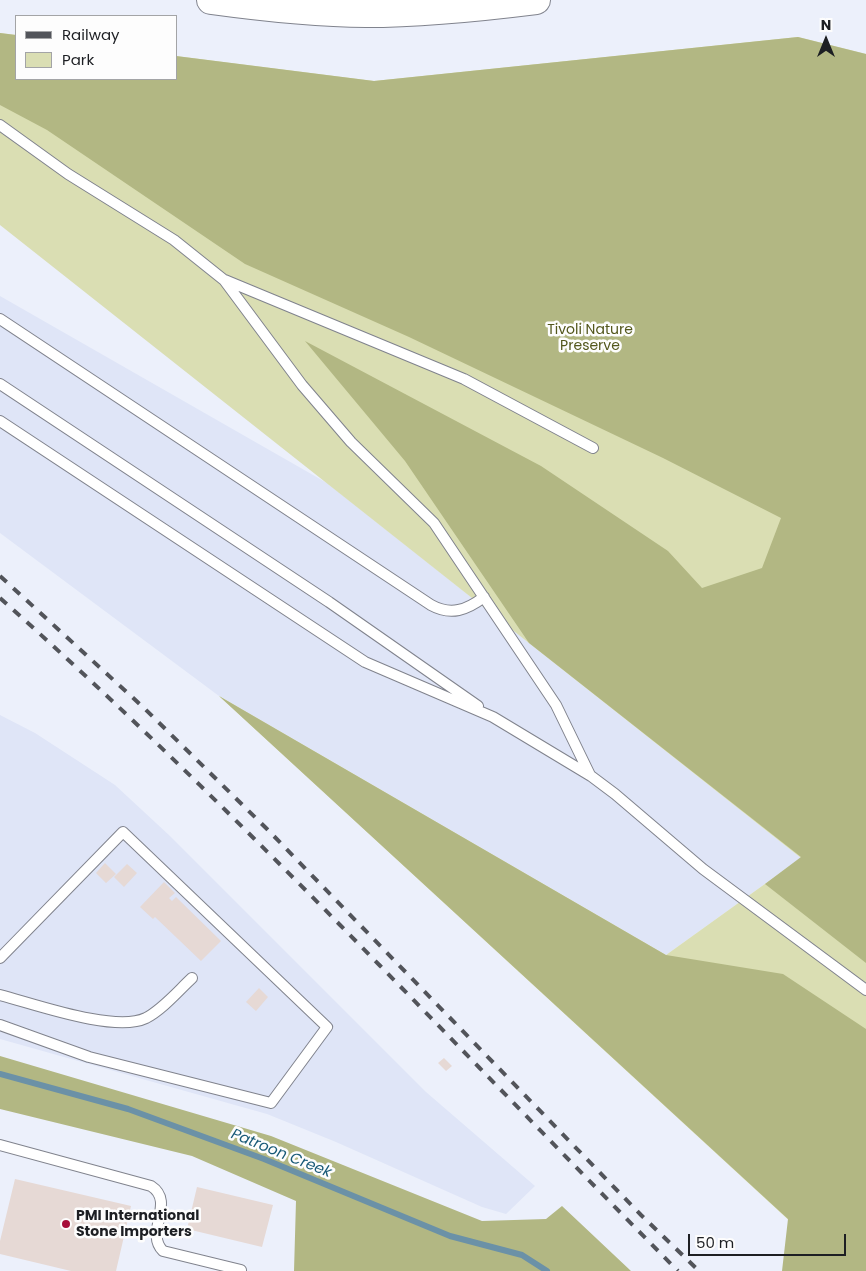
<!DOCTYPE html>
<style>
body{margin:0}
#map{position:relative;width:866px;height:1271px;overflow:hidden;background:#ecf0fb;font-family:Poppins,sans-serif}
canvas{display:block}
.legend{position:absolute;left:15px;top:15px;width:162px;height:65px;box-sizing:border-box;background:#fdfdfd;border:1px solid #a3a4a6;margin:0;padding:6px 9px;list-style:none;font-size:15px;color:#1d1f23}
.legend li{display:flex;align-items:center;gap:10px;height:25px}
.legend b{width:25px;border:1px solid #a3a4a6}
.north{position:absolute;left:801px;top:15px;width:50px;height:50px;-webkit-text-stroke:4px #fdfdfd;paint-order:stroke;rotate:0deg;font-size:14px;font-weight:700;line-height:20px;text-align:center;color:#1d1f23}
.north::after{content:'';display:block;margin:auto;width:18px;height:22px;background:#1d1f23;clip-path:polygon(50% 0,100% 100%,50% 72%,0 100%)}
.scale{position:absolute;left:688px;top:1234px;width:158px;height:22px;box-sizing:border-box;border:2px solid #1d1f23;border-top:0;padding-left:6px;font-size:15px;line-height:18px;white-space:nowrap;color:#1d1f23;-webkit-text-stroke:4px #fdfdfd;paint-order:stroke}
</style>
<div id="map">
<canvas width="866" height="1271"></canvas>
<ul class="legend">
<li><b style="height:6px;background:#52545a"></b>Railway</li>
<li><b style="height:14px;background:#dadeb3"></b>Park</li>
</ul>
<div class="north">N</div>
<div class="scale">50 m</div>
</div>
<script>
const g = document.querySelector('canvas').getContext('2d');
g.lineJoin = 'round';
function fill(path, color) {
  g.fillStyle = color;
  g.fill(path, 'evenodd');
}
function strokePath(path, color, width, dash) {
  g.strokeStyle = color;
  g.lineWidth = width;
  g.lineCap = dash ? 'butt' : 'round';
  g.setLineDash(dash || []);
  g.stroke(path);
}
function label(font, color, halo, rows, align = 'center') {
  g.font = font + ' Poppins,sans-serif';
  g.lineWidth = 5;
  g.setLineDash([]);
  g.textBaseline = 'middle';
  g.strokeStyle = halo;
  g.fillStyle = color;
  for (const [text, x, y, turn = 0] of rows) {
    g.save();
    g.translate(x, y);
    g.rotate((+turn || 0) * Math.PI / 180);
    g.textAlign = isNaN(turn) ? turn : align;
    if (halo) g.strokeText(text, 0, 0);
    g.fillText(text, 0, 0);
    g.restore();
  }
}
fill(new Path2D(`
 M0,296L327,483L801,858L666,955L219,696L0,533Z
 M0,715L35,733L115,785L170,836L426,1092L535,1186L506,1214L482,1207L336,1142L267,1114L0,1039Z`), '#dfe5f7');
fill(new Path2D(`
 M0,33L16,35V79H176V56L374,81L798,37L866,54V1271H844L219,696L666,955L801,858L0,225Z`), '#dadeb3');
fill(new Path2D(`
 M0,33L16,35V79H176V56L374,81L798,37L866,54V963L765,884L801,857L529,643L405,461L305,341L541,466L668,551L702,588L762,568L781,518L663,458L409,337L245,264L47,130L0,105Z
 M219,696L666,955L783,974L866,1029V1271H782L788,1219Z
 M0,1056L271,1136L482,1221L546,1219L562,1206L631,1271H294L296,1201L192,1156L0,1109Z`), '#b2b783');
strokePath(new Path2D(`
 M0,1074L128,1109L264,1159L450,1236L522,1255L547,1271`), '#6b91a7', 6);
fill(new Path2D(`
 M105,863L116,874L106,883L96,873Z
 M127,864L137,873L124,887L114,877Z
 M164,882L175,893L169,898L172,901L176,897L221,941L201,961L155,917L153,919L140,907Z
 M259,988L268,997L256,1011L246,1002Z
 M444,1058L452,1066L446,1071L438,1063Z
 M15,1179L131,1206L116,1271H71L0,1254V1241Z
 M197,1187L273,1205L262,1247L187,1229Z`), '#e6d9d5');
const service = new Path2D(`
 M0,125L68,174L174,240L224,280L302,385L351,442L434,523L556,705L590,775
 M225,280L464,379L593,448
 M0,319L431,605C451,616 467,610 484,597
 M0,384L329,602L478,706
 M0,421L365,662L493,717L591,776L615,794L703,869L866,990
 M0,958L123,832L327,1027L271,1103L89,1057L0,1025
 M0,995C35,1004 115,1033 146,1018C163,1009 178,991 192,978
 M0,1145L151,1186C176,1202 144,1232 163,1251L241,1270`);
const motorway = new Path2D(`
 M211,0C262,7 314,13 366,13C423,13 480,7 536,0`);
strokePath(service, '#80838d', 12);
strokePath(motorway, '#80838d', 30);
strokePath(service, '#fff', 10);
strokePath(motorway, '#fff', 28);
strokePath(new Path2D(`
 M0,576L143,707L267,829L641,1215L699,1271
 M0,598C238,810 454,1045 678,1271`), '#52545a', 4, [9, 9]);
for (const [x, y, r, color] of [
 [66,1224,5,"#a70e3a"]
]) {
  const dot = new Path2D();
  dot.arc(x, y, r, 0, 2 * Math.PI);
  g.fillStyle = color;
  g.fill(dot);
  strokePath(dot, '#fdfdfd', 2);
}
label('14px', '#53571c', '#fdfdfd', [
 ["Tivoli Nature",590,330],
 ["Preserve",590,346]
]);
label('bold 14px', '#1d1f23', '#fdfdfd', [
 ["PMI International",76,1216],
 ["Stone Importers",76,1232]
], 'left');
label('italic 15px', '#195a78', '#fdfdfd', [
 ["Patroon Creek",281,1154,22]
]);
</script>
